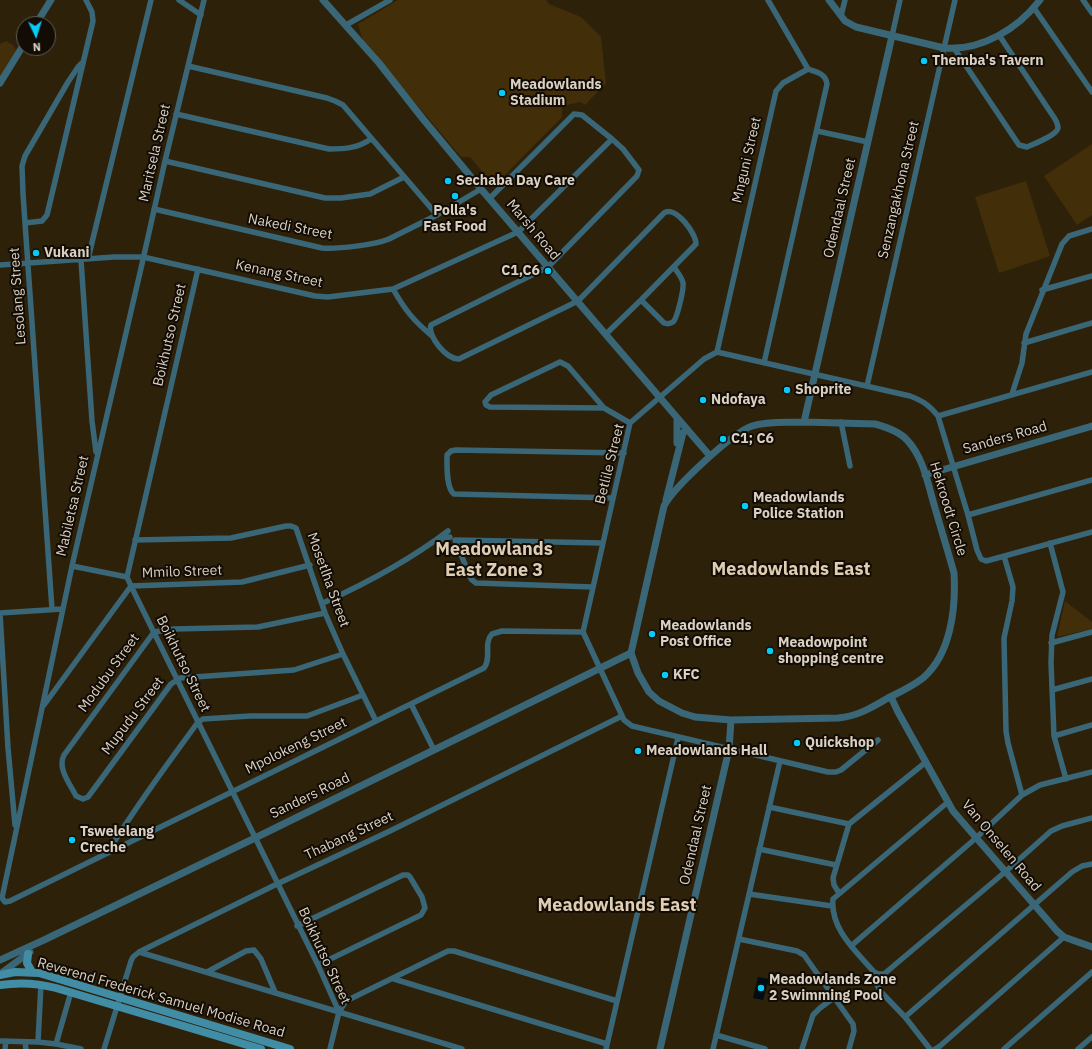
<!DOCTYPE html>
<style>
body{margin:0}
#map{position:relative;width:1092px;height:1049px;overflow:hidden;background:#2e210a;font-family:"IBM Plex Sans",sans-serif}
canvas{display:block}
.north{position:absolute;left:16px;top:16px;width:40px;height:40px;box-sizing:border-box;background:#120c04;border:1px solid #625b51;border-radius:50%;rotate:176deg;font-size:11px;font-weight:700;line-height:16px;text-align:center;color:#dad1c4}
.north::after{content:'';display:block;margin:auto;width:14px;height:18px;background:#06cbf9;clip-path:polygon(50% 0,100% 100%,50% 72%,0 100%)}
</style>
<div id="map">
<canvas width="1092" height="1049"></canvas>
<div class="north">N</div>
</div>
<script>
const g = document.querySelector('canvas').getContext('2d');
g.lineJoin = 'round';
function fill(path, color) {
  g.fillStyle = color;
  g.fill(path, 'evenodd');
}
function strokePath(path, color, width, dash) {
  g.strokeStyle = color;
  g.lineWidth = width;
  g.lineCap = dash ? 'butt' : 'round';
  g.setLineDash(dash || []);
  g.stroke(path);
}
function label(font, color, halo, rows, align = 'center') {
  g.font = font + ' "IBM Plex Sans",sans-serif';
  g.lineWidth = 4;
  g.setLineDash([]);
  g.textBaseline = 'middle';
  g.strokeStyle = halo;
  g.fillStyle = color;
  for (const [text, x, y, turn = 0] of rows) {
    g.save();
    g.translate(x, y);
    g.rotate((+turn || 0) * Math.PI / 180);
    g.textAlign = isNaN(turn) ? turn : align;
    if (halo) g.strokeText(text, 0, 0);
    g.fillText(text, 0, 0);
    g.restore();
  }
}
fill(new Path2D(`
 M398,0H546L549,4L581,17L601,37L606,83L585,105L581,102L562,106V117L498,182L490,181L470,157H461L363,41L358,24Z
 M6,41L13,45L16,50L0,77V44Z
 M1092,144V215L1077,225L1044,176Z
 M1026,181L1050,256L999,273L975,197Z
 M1065,601L1092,622V629L1057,637Z`), '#422e08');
fill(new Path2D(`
 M758,977L769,979L763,1000L753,998Z`), '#010d12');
strokePath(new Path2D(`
 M179,0L201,15
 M204,0L165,161L142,264L72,566L2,898L5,902L10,901L484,668C492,658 483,643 492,634L502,631L583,632
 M768,0L808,69
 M1083,0L1092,13
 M1034,8L1092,92
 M841,16L845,0
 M346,25L390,0
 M892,36L900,0
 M954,48L1019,145L1027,147C1034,144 1057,135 1058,128C1058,122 1054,117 1051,113L999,35
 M188,66L327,98L335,101L343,105L437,215
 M176,114L329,149C345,149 358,148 371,139
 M817,131L868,142
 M165,161L325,198H341L370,194L404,177
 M490,198L574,114L582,115L612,139L623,149L639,170L637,176L548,267L431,325C427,336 447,360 459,359L578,301L664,213C675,205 696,233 696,244L641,300L606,334
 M154,209L322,248C338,249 375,245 389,239L437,215L481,189
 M25,223L42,221L47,215L93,21L92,12L86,0
 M88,259L151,0
 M81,260L92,421L96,452
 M0,265L114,257H143L315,296L328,297L393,289L518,232L612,139
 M198,269L127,577L131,586L318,965L339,1012
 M393,289C405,310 413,320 432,336
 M1042,290L1092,276
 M641,300L664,323C667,324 670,324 673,322C677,319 684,289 683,283C682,277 677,272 674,267
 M1024,343L1092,323
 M717,352L776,91L783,83L808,69
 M764,363L827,84C826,74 817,72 808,69
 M867,386L955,0
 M1012,394L1022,363L1026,334L1062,244L1069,236L1092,229
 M604,408L568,366L560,362L491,395L485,402L486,405L490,407L604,408L630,423
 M938,416L1092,372
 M841,422L850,466
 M613,498L454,494C446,488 447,465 447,455L451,451L456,450L624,453
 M968,515L1092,480
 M135,540L231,538L286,526H291L296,528L325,613L343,654L376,721
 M437,541L450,537
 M1050,543L1063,592L1052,635L1051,663L1054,736L1066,779
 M1004,556L1013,587L1012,601L1004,638L1006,731L1008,743L1022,795
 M72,566L127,577
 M593,587L476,583L471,579L455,540L603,543
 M323,603C367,583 410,560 448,531
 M52,609L23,194L22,166L25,156L68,82L78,67L82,63
 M325,613L258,627L174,629L154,632L64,755C57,768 70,784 76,796L83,799L88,797L171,684L180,678L294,670L343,654
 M1051,643L1092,632
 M1052,690L1092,679
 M411,704L434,750
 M44,705L131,586L242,582L310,565
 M1054,736L1092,725
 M878,740L841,770L836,772H828L632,726L624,720L583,632L630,423L704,359L717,352L910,396C923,401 929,405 938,416L968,515L977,550L981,559L986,561L990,560L1092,532
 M769,807L849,824
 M849,824L926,762
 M15,825L8,748L0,613L62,609
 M759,849L836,865
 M108,852C135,807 167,765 198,722L203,719L250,716H307L363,695
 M839,893L834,885L833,878L849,824
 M749,894L832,906
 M297,926L403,875H408L410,877L422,897L425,908L421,915L318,965
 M739,939L797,951L804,955L853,1024L854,1031L849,1049
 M851,946L976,838L1022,795L1040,785L1092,772
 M139,952L462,1049
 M207,972L246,951L254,950L261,959L275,992
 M878,974H884L1005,872L1051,831L1062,826L1092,818
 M878,974L874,972C856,951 830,929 833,899L948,802
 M878,974L877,985L881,992L905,1017L930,1049
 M394,979L607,1044
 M905,1017L1072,872L1082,866L1092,864
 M716,1035L765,1049
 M0,1041L38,1042L56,1044L81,1049
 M25,1042L26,1049
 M38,1042L41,984
 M56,1044L71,992
 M5,1049L6,1041
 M104,1049L131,961L133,957L139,952L277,884L390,831L622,716
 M330,1049L339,1012L346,1001L448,951H454L617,1001
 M606,1049L678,738
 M713,1049L780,761
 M802,1049L813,1015L820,1008L835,997
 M935,1049L940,1046L1064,937
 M1004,1049L1092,972
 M1078,1049L1092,1037`), '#3a6777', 5.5);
strokePath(new Path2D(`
 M323,0L379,63L423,119L481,189L710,456
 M829,0L845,21L856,27L944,48C981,51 1018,29 1040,0
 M36,24L51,0
 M0,83L24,44
 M677,418V443
 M804,422L875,424C886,427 899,431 907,440C924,458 928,485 935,508C941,529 948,551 954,573C956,608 951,654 923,678C913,686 900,692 888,698C871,708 858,716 838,718L731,720L695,717L682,713L659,701L649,692L638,673L631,653L664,506C674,487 732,433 752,426C768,421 787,423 804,422Z
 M804,422L892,36
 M925,475L1092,426
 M666,500L683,433L687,429
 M891,697L898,712L953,811L1057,931L1064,937L1092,947
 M0,960L44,940L255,838L631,653
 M0,974L30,952
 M660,1049L729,749L731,720`), '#3a6777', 7);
strokePath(new Path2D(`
 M28,954L27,963L32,972
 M0,975L15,972L39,973L290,1049
 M0,985C20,982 37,983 56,988L261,1049`), '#418da6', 8);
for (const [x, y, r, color] of [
 [924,61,4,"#06cbf9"],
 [502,93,4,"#06cbf9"],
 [448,181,4,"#06cbf9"],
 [455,196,4,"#06cbf9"],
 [36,253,4,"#06cbf9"],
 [548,271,4,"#06cbf9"],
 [787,390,4,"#06cbf9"],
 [703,400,4,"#06cbf9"],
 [723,439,4,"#06cbf9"],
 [745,506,4,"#06cbf9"],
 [652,634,4,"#06cbf9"],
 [770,651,4,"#06cbf9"],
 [665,675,4,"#06cbf9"],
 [797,743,4,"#06cbf9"],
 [638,751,4,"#06cbf9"],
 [72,840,4,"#06cbf9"],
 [761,988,4,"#06cbf9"]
]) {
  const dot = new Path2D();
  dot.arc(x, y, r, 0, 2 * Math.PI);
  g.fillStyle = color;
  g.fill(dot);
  strokePath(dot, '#120c04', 1.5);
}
label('bold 14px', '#dad1c4', '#120c04', [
 ["Themba's Tavern",932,61],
 ["Meadowlands",510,85],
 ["Stadium",510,101],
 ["Sechaba Day Care",456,181],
 ["Polla's",455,211,"center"],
 ["Fast Food",455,227,"center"],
 ["Vukani",44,253],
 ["C1,C6",540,271,"right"],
 ["Shoprite",795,390],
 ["Ndofaya",711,400],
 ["C1; C6",731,439],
 ["Meadowlands",753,498],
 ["Police Station",753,514],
 ["Meadowlands",660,626],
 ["Post Office",660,642],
 ["Meadowpoint",778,643],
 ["shopping centre",778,659],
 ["KFC",673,675],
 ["Quickshop",805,743],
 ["Meadowlands Hall",646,751],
 ["Tswelelang",80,832],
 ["Creche",80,848],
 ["Meadowlands Zone",769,980],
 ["2 Swimming Pool",769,996]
], 'left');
label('14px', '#dad1c4', '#120c04', [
 ["Maritsela Street",155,153,-77],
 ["Mnguni Street",747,160,-77],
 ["Senzangakhona Street",899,190,-77],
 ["Odendaal Street",840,208,-77],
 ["Nakedi Street",290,227,11],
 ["Marsh Road",533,230,50],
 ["Kenang Street",279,274,12],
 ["Lesolang Street",18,296,-94],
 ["Boikhutso Street",170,335,-77],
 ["Sanders Road",1005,438,-16],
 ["Betlile Street",610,464,-76],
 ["Mabiletsa Street",73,506,-77],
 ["Hekroodt Circle",948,509,73],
 ["Mmilo Street",182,572,-2],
 ["Mosetlha Street",328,580,70],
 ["Boikhutso Street",183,664,64],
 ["Modubu Street",109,673,-54],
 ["Mupudu Street",133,716,-53],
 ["Mpolokeng Street",296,746,-26],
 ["Sanders Road",310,796,-26],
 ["Odendaal Street",696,835,-77],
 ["Thabang Street",349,836,-25],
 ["Van Onselen Road",1001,846,50],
 ["Boikhutso Street",324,956,65],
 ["Reverend Frederick Samuel Modise Road",161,998,16]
]);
label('bold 18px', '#dfceb3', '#120c04', [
 ["Meadowlands",494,550],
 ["East Zone 3",494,571],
 ["Meadowlands East",791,570],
 ["Meadowlands East",617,906]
]);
</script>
